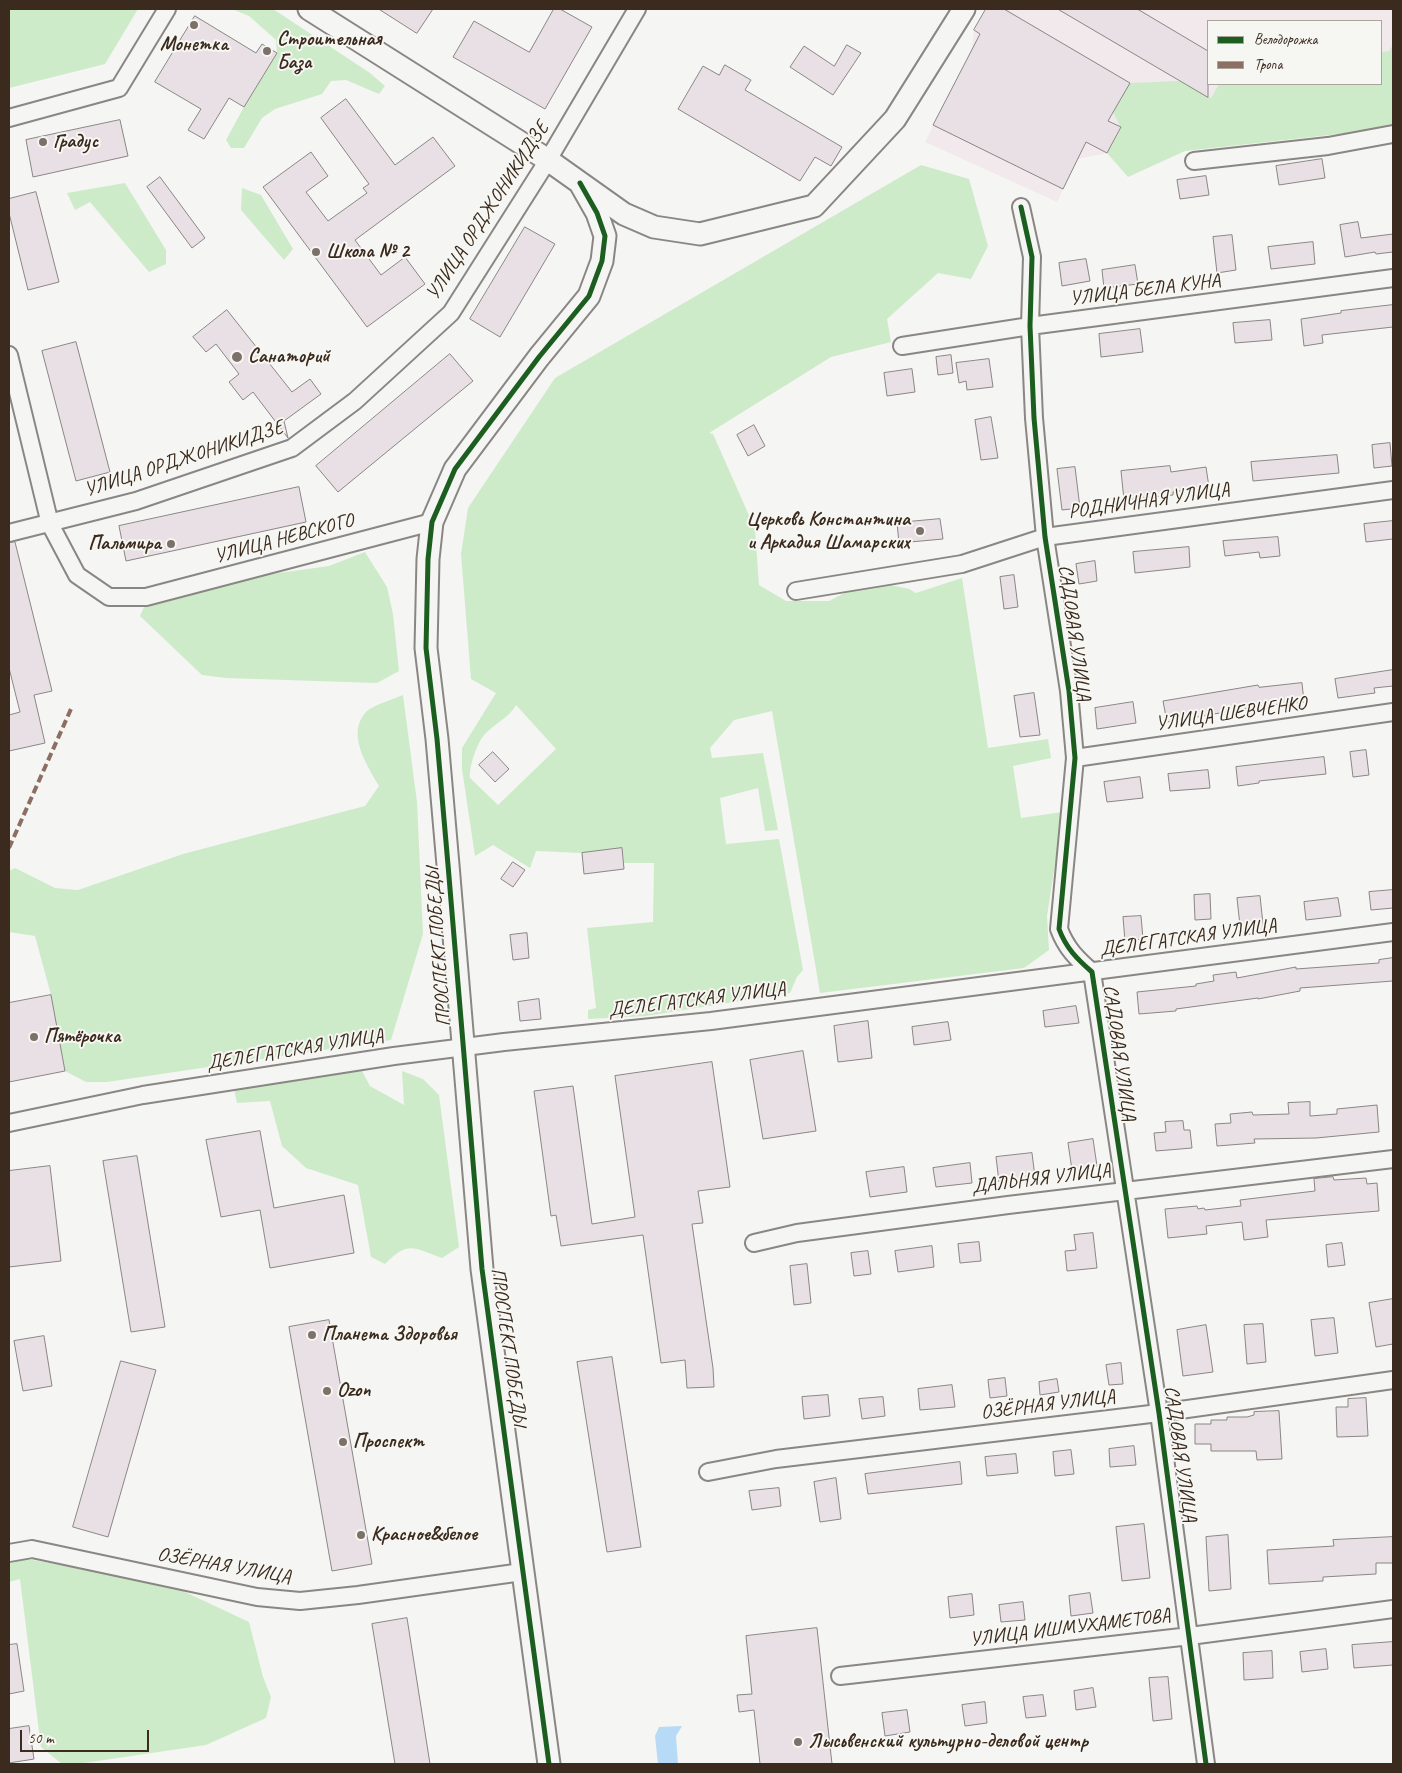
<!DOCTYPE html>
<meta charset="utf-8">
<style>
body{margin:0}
#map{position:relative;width:1402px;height:1773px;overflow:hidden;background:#f5f5f3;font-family:Caveat,sans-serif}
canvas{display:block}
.frame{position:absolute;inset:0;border:10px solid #3b2a1e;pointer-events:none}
.legend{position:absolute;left:1207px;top:20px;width:175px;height:65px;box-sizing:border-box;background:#f6f6f2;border:1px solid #aba49d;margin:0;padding:6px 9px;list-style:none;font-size:15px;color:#3b2a1e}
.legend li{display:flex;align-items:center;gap:10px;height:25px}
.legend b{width:25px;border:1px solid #aba49d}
.scale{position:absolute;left:20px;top:1730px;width:129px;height:22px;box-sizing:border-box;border:2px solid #3b2a1e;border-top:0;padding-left:6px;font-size:15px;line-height:18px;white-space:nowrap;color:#3b2a1e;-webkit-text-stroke:4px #f6f6f2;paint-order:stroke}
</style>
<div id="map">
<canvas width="1402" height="1773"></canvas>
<div class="frame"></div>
<ul class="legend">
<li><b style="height:6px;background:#1b5e20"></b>Велодорожка</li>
<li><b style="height:6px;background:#8d6e63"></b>Тропа</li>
</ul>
<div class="scale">50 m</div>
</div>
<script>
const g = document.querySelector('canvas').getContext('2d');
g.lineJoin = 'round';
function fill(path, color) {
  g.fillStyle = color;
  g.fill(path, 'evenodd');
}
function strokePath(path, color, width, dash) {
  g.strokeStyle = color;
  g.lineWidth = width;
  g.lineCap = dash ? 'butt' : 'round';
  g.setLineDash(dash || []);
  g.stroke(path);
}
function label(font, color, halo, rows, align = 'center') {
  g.font = font + ' Caveat,sans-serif';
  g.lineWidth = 4;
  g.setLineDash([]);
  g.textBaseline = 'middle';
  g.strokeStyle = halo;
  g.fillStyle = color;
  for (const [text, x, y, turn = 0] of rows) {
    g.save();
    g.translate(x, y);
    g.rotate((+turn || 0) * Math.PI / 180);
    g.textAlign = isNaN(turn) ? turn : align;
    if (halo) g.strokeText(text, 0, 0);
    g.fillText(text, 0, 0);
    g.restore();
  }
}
fill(new Path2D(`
 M986,9H1393V44L1389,51L1381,52V21H1208V84H1219L1211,98L1180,81L1121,127L1107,153L1078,159L1057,202L925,142L972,48L974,30Z`), '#f2e9ec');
fill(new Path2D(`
 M9,9H138L105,64L9,88Z
 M232,9H273L370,73L385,86L379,94L346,80L331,81L322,94L275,109L262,118L244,148H231L226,140L244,107L277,53L276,40L249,16Z
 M1393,44V125L1357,132L1185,151L1128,177L1107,153L1121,128L1113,112L1130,83L1180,81L1211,98L1219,84H1381V52L1389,51Z
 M921,165L969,179L988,246L971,279L938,273L887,319L891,342L831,357L709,433L713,434L755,529L759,585L786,601H829L854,588L882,583L909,589L916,593L962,578L988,748L1048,739L1051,758L1013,766L1021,818L1063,812L1047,916L1049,950L1024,968L820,993L772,711L734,720L710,748L712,758L763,753L778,830L765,831L758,788L720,798L726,844L779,839L803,970L797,977L790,993L646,1016L588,1019V1010L596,1008L587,928L653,922L654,863H624L622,848L582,853L536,851L530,868L493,845L475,856L462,769V748L496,693L471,679L461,554L468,508L555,378ZM516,705L556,749L498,805L470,778C469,767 477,742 485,734C495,723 509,718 516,705Z
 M125,183L166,250V264L149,272L90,202L75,210L67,193Z
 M242,188L261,195L293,249L284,260L241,210Z
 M365,552L387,587L393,614L399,671L377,683L226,678L202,675L140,616L144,607L250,577L329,566Z
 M403,695L417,802L423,934L391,1040L107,1082H86L65,1071L51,995L35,936L9,932V871L15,868L55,888L78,890L183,854L365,806L379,786C367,765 345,733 367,711C374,705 394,699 403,695Z
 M362,1071L370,1086L404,1105L402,1071L423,1079L439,1095L459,1247L442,1258C414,1248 408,1240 385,1264L371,1257L358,1185L306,1168L282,1146L270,1101L237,1103L234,1089Z
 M27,1559L168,1584L249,1622L263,1677L271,1697L266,1718L206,1745L77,1764H62L41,1747L20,1579L9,1582V1563Z`), '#cdebc9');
fill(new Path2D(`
 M682,1726L676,1736L678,1764H658L655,1736L659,1727Z`), '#b7daf7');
const building = new Path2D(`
 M379,9H433L417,33Z
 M554,9H560L592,27L545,109L453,57L474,21L529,52Z
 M986,9H1004L1130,83L1108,121L1121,127L1107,153L1086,142L1063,189L933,125L980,34L974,30Z
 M1058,9H1136L1139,10L1208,51V97Z
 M195,16L256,53L262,44L277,53L244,107L229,98L204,139L188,130L201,109L155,82Z
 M847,45L861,53L833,95L790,67L804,46L834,66Z
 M725,65L751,80L745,90L842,147L831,166L815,157L800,181L678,109L703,66L719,75Z
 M346,99L395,165L433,137L455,166L355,240L381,275L405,257L425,284L367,327L263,187L311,152L328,176L306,192L328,221L367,193L363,188L369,184L321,118Z
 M120,120L128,156L33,177L26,140Z
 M1322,159L1325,178L1279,185L1276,166Z
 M1206,176L1209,195L1180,199L1177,180Z
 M160,177L205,238L192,248L147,187Z
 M36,192L59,282L28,290L9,213V199Z
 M1358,222L1361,238L1393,234V252L1376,254L1375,252L1345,257L1340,225Z
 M525,227L555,244L500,337L470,319Z
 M1232,235L1236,270L1217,273L1213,237Z
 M1313,242L1315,264L1271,269L1268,247Z
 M1086,259L1090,281L1062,286L1059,263Z
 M1135,265L1138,284L1104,288L1102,270Z
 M1393,305V327L1322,335L1323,343L1304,346L1301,319L1341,313V311Z
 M227,310L292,392L310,379L321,394L284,421L288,438L253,392L243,400L229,382L239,374L216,344L206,352L193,337Z
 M1270,320L1272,340L1235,343L1233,323Z
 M1140,329L1143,352L1101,357L1099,334Z
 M76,342L110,472L76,481L42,351Z
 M450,354L473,381L338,492L316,466Z
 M951,355L953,373L938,375L936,357Z
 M989,359L993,387L967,390L966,381L959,383L956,363Z
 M912,369L915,392L887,396L884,373Z
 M991,417L998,458L981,460L975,420Z
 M754,425L765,446L748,456L737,435Z
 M1390,443L1392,466L1374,468L1372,445Z
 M1337,455L1339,473L1253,481L1251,462Z
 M1170,466L1171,472L1206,467L1209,487L1173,492V495L1124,500L1121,471Z
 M1075,467L1080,508L1062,510L1057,469Z
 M299,487L306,522L126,561L119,526Z
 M940,519L943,539L899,543L897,523Z
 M1393,521V539L1366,542L1364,524Z
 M1278,537L1280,556L1260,558L1259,552L1225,556L1223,541Z
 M15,542L52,691L34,695L45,743L9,751V715L20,712L9,668V543Z
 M1189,547L1190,567L1135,573L1133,552Z
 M1095,561L1097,581L1079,584L1076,564Z
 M1014,575L1018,607L1004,609L1000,577Z
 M1393,670V686L1374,688L1375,693L1338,698L1335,679Z
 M1302,683L1304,702L1261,706L1167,722L1163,701L1258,685L1259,687Z
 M1034,693L1040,735L1020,737L1014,696Z
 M1133,702L1136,723L1097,729L1095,708Z
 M1366,750L1369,775L1353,777L1350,752Z
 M493,752L509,769L495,782L479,765Z
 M1324,757L1326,774L1259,781V783L1238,786L1236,767Z
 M1208,770L1210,788L1170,791L1168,774Z
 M1140,777L1143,798L1107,802L1104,782Z
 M622,848L624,869L584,874L582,853Z
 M513,862L525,870L513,887L501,879Z
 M1393,890V908L1371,910L1369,892Z
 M1210,894L1211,919L1195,920L1194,895Z
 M1260,896L1264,933L1241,935L1237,898Z
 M1338,898L1341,916L1306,920L1304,902Z
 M1141,916L1143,939L1125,941L1123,917Z
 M527,933L529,958L513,960L510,935Z
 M1393,958V981L1300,988V991L1258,999V998L1176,1009V1011L1139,1014L1137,992L1196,986V984L1214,981L1213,975L1236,972L1237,978L1296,967V969L1379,963V960Z
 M51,995L65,1071L9,1082V1003Z
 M539,999L541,1019L520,1021L518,1002Z
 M1076,1006L1079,1023L1045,1027L1043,1011Z
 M868,1021L872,1058L838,1062L834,1026Z
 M948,1022L951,1040L914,1045L912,1027Z
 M803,1051L816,1131L763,1139L750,1060Z
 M712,1062L730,1187L698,1191L703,1223L692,1224L713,1368L714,1387L687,1388L685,1360L661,1363L643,1235L561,1246L556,1215L551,1216L534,1091L573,1086L592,1224L635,1217L615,1076Z
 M1310,1102V1116L1337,1114V1109L1377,1105L1379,1132L1316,1138L1254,1139L1255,1143L1217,1146L1215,1124L1231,1123L1230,1114L1252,1112L1253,1115L1289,1114L1288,1103Z
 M1183,1121L1184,1130H1190L1192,1148L1156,1151L1154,1133L1166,1132L1165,1122Z
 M260,1131L274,1208L344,1195L354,1253L270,1268L260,1210L221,1217L206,1140Z
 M1093,1139L1097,1166L1072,1170L1068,1143Z
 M1032,1153L1035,1177L999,1182L996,1157Z
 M137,1156L165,1327L131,1332L103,1161Z
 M970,1163L972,1183L936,1187L933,1168Z
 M50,1166L61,1261L9,1267V1171Z
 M904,1167L907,1192L870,1197L866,1172Z
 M1333,1177L1334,1180L1366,1178L1367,1184L1377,1183L1379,1211L1266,1220L1268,1237L1244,1240L1242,1222L1206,1226L1207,1234L1168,1238L1165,1209L1197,1206L1198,1209L1204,1208L1205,1210L1241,1206L1240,1200L1315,1191L1314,1179Z
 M1093,1233L1097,1268L1067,1271L1065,1251L1076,1250L1074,1235Z
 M979,1242L981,1261L960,1263L958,1244Z
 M1342,1243L1345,1265L1328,1267L1326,1245Z
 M932,1246L934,1267L898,1272L895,1251Z
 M868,1251L871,1274L854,1276L851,1253Z
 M807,1264L811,1303L794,1305L790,1266Z
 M1393,1299V1344L1376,1347L1369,1303Z
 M1334,1318L1338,1353L1315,1356L1311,1320Z
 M329,1320L372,1564L332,1571L289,1327Z
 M1263,1324L1266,1362L1247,1364L1244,1325Z
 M1206,1325L1213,1372L1183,1376L1177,1330Z
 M44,1336L52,1386L23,1391L14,1341Z
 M612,1357L641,1547L607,1552L577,1362Z
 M121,1361L156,1370L108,1537L73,1527Z
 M1121,1363L1123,1384L1109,1385L1106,1365Z
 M1005,1378L1007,1396L990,1398L988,1380Z
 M1057,1379L1059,1392L1040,1395L1039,1382Z
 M952,1385L955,1407L920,1410L918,1389Z
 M828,1395L830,1416L804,1419L802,1397Z
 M883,1397L885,1416L862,1419L859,1399Z
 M1366,1398L1368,1436L1337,1437L1336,1407H1348V1399Z
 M1279,1411L1282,1459L1257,1460L1256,1451H1211V1444H1195V1424H1211V1420H1227V1417H1247L1254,1415V1412Z
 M1134,1446L1136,1465L1110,1467L1109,1449Z
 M1071,1450L1074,1474L1055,1476L1053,1452Z
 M1016,1454L1018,1473L987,1476L985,1457Z
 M960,1462L962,1484L868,1494L865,1474Z
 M836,1478L841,1519L820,1522L814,1482Z
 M779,1488L781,1506L752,1510L749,1491Z
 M1144,1524L1150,1578L1122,1581L1116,1527Z
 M1228,1535L1231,1589L1209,1591L1206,1537Z
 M1393,1537V1563H1376V1574L1323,1577V1581L1269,1584L1267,1550L1334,1546L1333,1540Z
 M1090,1593L1093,1613L1071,1616L1069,1596Z
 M972,1594L974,1615L950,1618L948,1597Z
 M1023,1602L1025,1620L1001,1622L999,1605Z
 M407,1618L430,1764H395L372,1624Z
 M817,1628L832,1764H760L754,1710L739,1712L737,1695L752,1694L746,1636Z
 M1393,1642V1665L1354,1668L1352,1645Z
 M17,1644L24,1691L9,1694V1645Z
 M1326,1649L1328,1669L1302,1672L1300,1652Z
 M1272,1651L1273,1678L1244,1680L1243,1653Z
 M1168,1677L1172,1719L1153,1721L1149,1678Z
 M1093,1688L1096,1707L1076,1710L1074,1691Z
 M1043,1695L1046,1716L1026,1718L1023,1697Z
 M985,1702L987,1723L965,1726L962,1705Z
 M907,1710L910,1732L885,1736L882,1713Z
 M29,1726L34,1759L9,1763V1729Z`);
fill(building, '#e9e0e5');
strokePath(building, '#8a8683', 1);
const minor = new Path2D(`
 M9,118L119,88L167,9
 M1194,161L1328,146L1393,134
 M1021,207L1032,257L1030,326L1034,418L1045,537L1069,691L1075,758L1059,929C1066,948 1077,959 1092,972L1159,1413L1206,1764
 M902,346L1030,326L1393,278
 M9,355L50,524L77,575L109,597H146L432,522
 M9,533L136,501L292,448L355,401L451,313L548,160L637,9
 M796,591L962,564L1045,537L1393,490
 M1075,758L1393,712
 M9,1123L143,1095L394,1056L504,1042L711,1021L1393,932
 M754,1243L797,1233L1008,1205L1393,1159
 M708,1472L776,1459L1159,1413L1393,1380
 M9,1553L32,1549L257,1597L300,1601L358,1595L522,1572
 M840,1676L1190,1636L1393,1609`);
const tertiary = new Path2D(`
 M309,9L548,160L624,214L654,227L700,234L814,206L895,119L964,9
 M549,1764L482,1269L448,865L437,739L426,648L428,559L432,522L455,469L539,357L589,296L602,261L605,236L597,213L580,183`);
strokePath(minor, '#8a8683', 20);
strokePath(tertiary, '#8a8683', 25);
strokePath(minor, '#f5f5f3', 16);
strokePath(tertiary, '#f5f5f3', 21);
strokePath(new Path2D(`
 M9,848L71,709`), '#8d6e63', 4, [8, 4]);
strokePath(new Path2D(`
 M1021,207L1032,257L1030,326L1034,418L1045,537L1069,691L1075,758L1059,929C1066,948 1077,959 1092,972L1159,1413L1206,1764
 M549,1764L482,1269L448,865L437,739L426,648L428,559L432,522L455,469L539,357L589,296L602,261L605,236L597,213L580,183`), '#1b5e20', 5);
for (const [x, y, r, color] of [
 [194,25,5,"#7c7169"],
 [267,51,5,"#7c7169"],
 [43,142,5,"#7c7169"],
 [316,252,5,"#7c7169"],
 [237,357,6,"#7c7169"],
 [920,531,5,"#7c7169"],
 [171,544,5,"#7c7169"],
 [34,1037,5,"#7c7169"],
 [312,1335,5,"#7c7169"],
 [327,1391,5,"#7c7169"],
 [343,1442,5,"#7c7169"],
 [361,1535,5,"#7c7169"],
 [798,1742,5,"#7c7169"]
]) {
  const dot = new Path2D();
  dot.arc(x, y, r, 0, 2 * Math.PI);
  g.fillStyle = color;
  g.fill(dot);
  strokePath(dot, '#f6f6f2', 2);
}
label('bold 20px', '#3b2a1e', '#f6f6f2', [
 ["Строительная",277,40],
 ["База",277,63],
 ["Монетка",194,45,"center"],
 ["Градус",53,142],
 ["Школа № 2",326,252],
 ["Санаторий",248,357],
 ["Церковь Константина",910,520,"right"],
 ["и Аркадия Шамарских",910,543,"right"],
 ["Пальмира",161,544,"right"],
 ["Пятёрочка",44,1037],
 ["Планета Здоровья",322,1335],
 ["Ozon",337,1391],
 ["Проспект",353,1442],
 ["Красное&белое",371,1535],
 ["Лысьвенский культурно-деловой центр",808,1742]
], 'left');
label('20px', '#3b2a1e', '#f6f6f2', [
 ["УЛИЦА ОРДЖОНИКИДЗЕ",488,211,-57],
 ["УЛИЦА БЕЛА КУНА",1145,290,-7],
 ["УЛИЦА ОРДЖОНИКИДЗЕ",184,459,-18],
 ["РОДНИЧНАЯ УЛИЦА",1149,501,-8],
 ["УЛИЦА НЕВСКОГО",284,539,-15],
 ["САДОВАЯ УЛИЦА",1074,633,82],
 ["УЛИЦА ШЕВЧЕНКО",1231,714,-8],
 ["ДЕЛЕГАТСКАЯ УЛИЦА",1188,938,-8],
 ["ПРОСПЕКТ ПОБЕДЫ",439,947,-94],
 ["ДЕЛЕГАТСКАЯ УЛИЦА",697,1000,-7],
 ["ДЕЛЕГАТСКАЯ УЛИЦА",295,1050,-9],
 ["САДОВАЯ УЛИЦА",1119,1053,82],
 ["ДАЛЬНЯЯ УЛИЦА",1041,1179,-7],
 ["ПРОСПЕКТ ПОБЕДЫ",508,1347,82],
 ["ОЗЁРНАЯ УЛИЦА",1048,1405,-7],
 ["САДОВАЯ УЛИЦА",1180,1454,82],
 ["ОЗЁРНАЯ УЛИЦА",224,1566,10],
 ["УЛИЦА ИШМУХАМЕТОВА",1070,1628,-7]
]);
</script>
